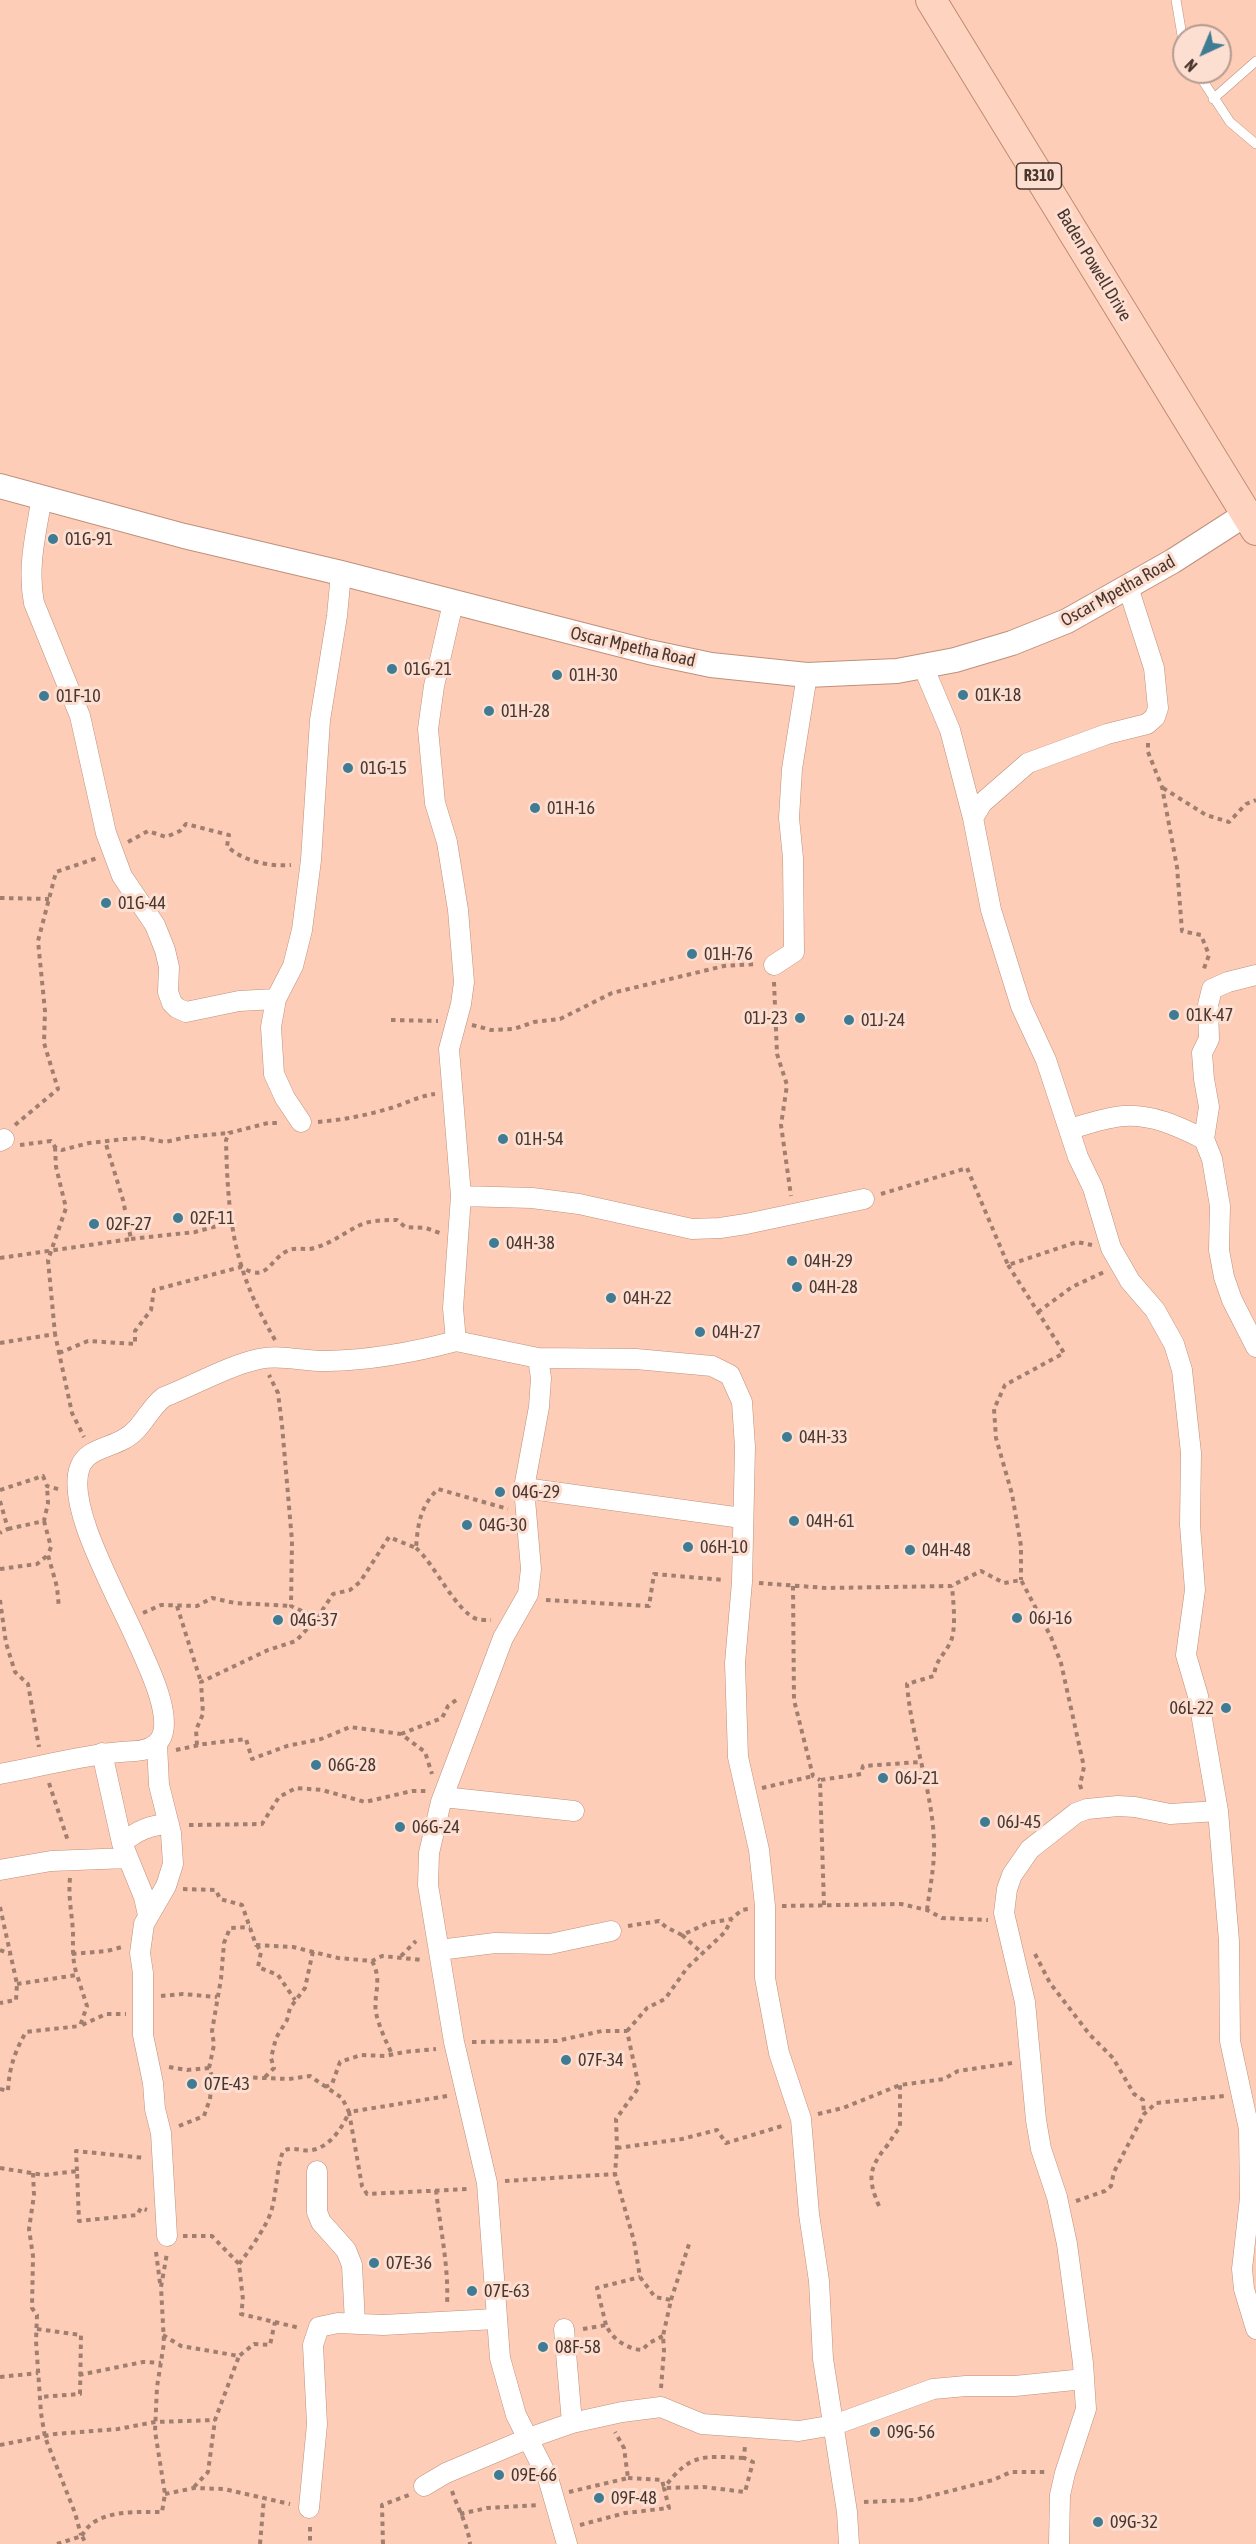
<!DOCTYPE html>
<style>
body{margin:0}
#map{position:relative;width:1256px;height:2544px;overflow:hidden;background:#fecdb7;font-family:"Asap Condensed",sans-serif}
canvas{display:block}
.north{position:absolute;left:1172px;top:24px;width:60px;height:60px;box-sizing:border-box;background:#fddfd2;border:2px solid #b59b90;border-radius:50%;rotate:224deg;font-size:16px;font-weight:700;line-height:24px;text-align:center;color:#4a362e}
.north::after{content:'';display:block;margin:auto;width:21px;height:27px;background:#3f7c93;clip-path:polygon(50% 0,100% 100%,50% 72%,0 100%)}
</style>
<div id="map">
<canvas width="1256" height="2544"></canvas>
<div class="north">N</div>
</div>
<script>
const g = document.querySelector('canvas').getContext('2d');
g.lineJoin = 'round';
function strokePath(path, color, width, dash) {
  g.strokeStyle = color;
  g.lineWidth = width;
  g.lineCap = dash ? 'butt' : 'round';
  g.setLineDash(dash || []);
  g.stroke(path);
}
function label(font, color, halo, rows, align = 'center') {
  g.font = font + ' "Asap Condensed",sans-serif';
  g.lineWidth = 6;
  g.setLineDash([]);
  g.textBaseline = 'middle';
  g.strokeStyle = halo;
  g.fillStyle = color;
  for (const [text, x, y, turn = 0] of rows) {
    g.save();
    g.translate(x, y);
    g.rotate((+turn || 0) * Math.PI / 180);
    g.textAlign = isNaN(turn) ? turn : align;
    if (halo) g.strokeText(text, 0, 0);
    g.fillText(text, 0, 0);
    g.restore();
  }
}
const service = new Path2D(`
 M1176,0L1184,47
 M1197,72L1230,122L1256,144
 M1213,99L1256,61`);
const minor = new Path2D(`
 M42,497C36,533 27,567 34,603L80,716L106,833L122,876L155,925L165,950L169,967L168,992L172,1003L177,1008L186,1012L239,1001L276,999
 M923,666L950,730L973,818L991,910L1021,1006L1046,1060L1078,1157L1093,1188L1111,1248L1130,1281L1155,1310L1174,1344L1182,1370L1191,1453L1190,1525L1195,1590L1186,1655L1198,1696L1218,1811L1229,1941L1230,2041L1249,2129L1250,2198L1242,2269L1244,2289L1256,2329
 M973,818L982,803L1028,763L1107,734L1147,724L1155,717L1158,708L1154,668L1128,587
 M774,965L794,952L793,858L789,818L792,769L807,675
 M1256,975L1228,982L1212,989L1208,1005L1209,1039L1202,1053L1204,1079L1209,1107L1204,1139L1212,1159L1220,1206L1219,1250L1224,1277L1232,1300L1256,1347
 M301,1122L285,1098L274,1074L271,1027L276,999L293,966L302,930L311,860L320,720L337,616L341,573
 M1069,1129C1086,1125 1106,1117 1124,1116C1153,1114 1179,1127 1204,1139
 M0,1141L4,1139
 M461,1196L532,1198L579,1204L692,1229L720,1228L746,1224L864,1199
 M456,1341L538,1358L541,1378L539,1407L524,1488L531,1569L528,1594L503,1638L441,1802L429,1853L428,1885L454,2042L487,2183L500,2358L516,2415L548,2478L567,2544
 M538,1358L636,1359L712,1366L730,1375L742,1402L745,1447L742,1582L735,1663L738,1757L759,1850L765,1906V1978L779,2053L801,2119L809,2214L819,2281L823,2359L847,2512L849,2544
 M524,1488L742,1518
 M157,1744L159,1785L171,1833L173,1864L166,1886L144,1924L140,1953L143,1973V2035L153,2083L155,2109L161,2133L167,2236
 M102,1753L122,1843L144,1897L148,1915
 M0,1774C40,1767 81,1755 121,1752C133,1751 147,1752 156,1744C199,1709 56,1529 80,1467C87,1449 109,1448 124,1439C142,1430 148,1409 164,1397C195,1385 227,1366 259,1359C282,1354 305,1362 328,1361C371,1360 415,1352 456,1341L453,1308L461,1196L449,1049L461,1004L464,982L458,910L447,842L435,803L428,729L434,686L453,603
 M443,1797L574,1811
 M122,1843C137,1831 149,1825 169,1824
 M0,1870L51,1861L128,1858
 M439,1950L495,1943L550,1944L611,1931
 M317,2171V2212L321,2222L346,2250L352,2265L355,2323
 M564,2329L572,2423
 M424,2486L446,2473L529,2438L572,2423L622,2412L661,2407L702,2424L799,2431L834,2425L933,2389L966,2386H1015L1084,2379
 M309,2508L317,2424L313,2345L319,2327L338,2323L383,2325L496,2319
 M1059,2544L1060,2495L1065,2473L1086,2409L1083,2363L1067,2244L1057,2197L1041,2149L1036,2120L1025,2002L1004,1913L1007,1889L1012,1875L1030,1849L1076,1813L1087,1809L1118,1806L1135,1807L1170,1814L1218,1811`);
const tertiary = new Path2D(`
 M0,486L184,536L341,573L649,652L711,665L807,675L897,671L955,660L1012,643L1067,621L1173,561L1246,514`);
const primary = new Path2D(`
 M931,0L1256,530`);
strokePath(service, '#be907b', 10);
strokePath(minor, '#be907b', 21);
strokePath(tertiary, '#be907b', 26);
strokePath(primary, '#bf8a72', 32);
strokePath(new Path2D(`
 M1148,743V752L1162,787L1177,867L1182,931L1201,935L1209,955L1203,971
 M1163,788L1206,815L1229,822L1246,804L1256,800
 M128,842L148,831L166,837L180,831L186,824L229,835L227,846C242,861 270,867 291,865
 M0,898L49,899
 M774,982L777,1054L787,1085L781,1125L791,1196
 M391,1020L438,1021
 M472,1025L491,1030L514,1029L534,1022L560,1019L612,993L724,966L756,964
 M318,1122C342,1120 368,1115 391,1108C407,1103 419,1096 435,1094
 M15,1125L58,1089L44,1043L45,1011L38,941L56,872L97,858
 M20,1145L51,1141L55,1147L62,1150L89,1143L125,1139L143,1138L165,1142L187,1137L228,1133
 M55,1147L56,1167L66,1208L48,1260L55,1334
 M881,1194L967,1168L1008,1265L1077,1242L1092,1245
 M131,1239L195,1232L232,1222
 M0,1258L131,1239L123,1200L105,1141
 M1008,1265L1064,1353L1005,1385L994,1409L996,1438L1012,1494L1021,1546V1580
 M1038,1312L1072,1287L1104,1272
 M275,1340C262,1317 250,1294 242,1268C229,1228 227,1182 226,1140L229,1133L268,1123H280
 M0,1343L55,1334L72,1413L84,1437
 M59,1353L88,1341L135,1344V1331L151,1310L154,1290L241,1267C268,1283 268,1261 287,1251C296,1246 305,1251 314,1248C332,1243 344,1233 360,1225C371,1220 385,1220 397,1220L405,1227L426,1228L440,1233
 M0,1490L43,1476L47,1486L61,1490
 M0,1501L8,1529L0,1533
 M44,1521L51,1547L48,1555L57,1587L59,1608
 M8,1529L44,1521L48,1503L47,1486
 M416,1548C434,1563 456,1612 477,1619C481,1620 487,1620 491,1620
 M0,1569L37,1564L48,1555
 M759,1583L826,1588L951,1586L981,1571L1004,1583L1021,1580L1051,1637L1061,1663L1084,1767L1080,1785L1082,1791
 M793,1586L794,1700L813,1776L820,1780
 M0,1600L6,1643L15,1672L28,1684L39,1747
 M546,1600L649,1606L654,1574L724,1580
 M177,1606L201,1682
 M143,1613L161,1605L197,1606L212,1598L235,1603L291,1606
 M317,1618L333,1594L350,1590L360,1582L389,1537L416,1548C418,1523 420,1507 438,1489L508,1509
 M401,1734L442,1718L448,1706L459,1698
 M197,1745L196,1730L203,1714L201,1682L268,1650L296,1641L317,1618L291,1606L292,1541L282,1425L278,1393L269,1375
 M176,1750L204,1744L246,1739L252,1759L287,1746L321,1739L350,1727L401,1734L425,1752L432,1774
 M49,1783L68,1841
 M762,1788L813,1776
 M189,1825L262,1824L279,1797L296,1788L322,1790L365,1802L412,1791H427
 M70,1878C68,1897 72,1914 73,1932C73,1948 72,1960 77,1975
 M183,1889L216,1890L220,1899L242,1905L256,1945L293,1947L338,1958L372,1961L382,1956L422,1960
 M824,1905L820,1780L861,1774L863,1766L920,1762
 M782,1906L901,1904L927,1910L942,1918L988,1920
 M0,1907L17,1984L16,2000L0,2003
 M927,1910C930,1887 935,1864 934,1841C932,1788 911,1737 907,1684L934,1676C936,1659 943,1657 950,1643C957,1630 953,1600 952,1586
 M628,1926L659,1921L666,1927L682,1935L708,1923L731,1919L742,1910L748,1909
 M682,1935L701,1952
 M257,1945L261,1952L258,1967L278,1975L295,2000
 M0,1950L10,1954
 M72,1954L107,1951L122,1947
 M1035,1954L1050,1983L1090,2035L1113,2058L1134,2094L1143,2100L1144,2114
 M401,1956L416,1941
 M372,1961C383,1981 373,1994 376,2013C379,2026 386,2042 392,2054
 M17,1984L77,1975L87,2006L80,2026L106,2014H126
 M161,1996L183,1994L217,1997
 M627,2031L647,2008L665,1999L687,1968L725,1932L731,1920
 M472,2042L556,2041L602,2031H627L639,2087L616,2119L617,2148L615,2174L634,2241L640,2277L655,2297L671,2300L663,2336L664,2351L661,2388
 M169,2067L187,2070L209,2068L212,2076L289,2079L310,2076L342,2098L349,2112C343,2127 330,2147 312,2150C302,2152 293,2146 283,2151C276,2171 277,2192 271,2212C266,2227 249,2251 239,2264
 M209,2068L214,2045L212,2031L221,1979L224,1943L230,1928L250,1927
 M265,2077L274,2068L271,2058L276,2038L287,2020L290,2008L305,1988L313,1951
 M325,2087L332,2084L340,2062L361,2055L385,2056L404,2052L436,2049
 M0,2089L8,2091C9,2068 15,2051 26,2032L80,2026
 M447,2096L349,2112L362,2186L367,2194L469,2189
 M818,2114L843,2108L900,2085L944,2079L958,2071L1012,2063
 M179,2126L204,2116L210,2099L212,2076
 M617,2148L682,2139L717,2130L726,2143L782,2126
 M0,2168L44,2175L77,2171L79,2221L137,2215L141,2208L147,2210
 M77,2171L76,2151L145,2158
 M33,2173L34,2195L29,2229L33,2256L32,2308L37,2315L36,2341L41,2413L45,2437L75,2513L81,2535
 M505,2181L615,2174
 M436,2190C440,2228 449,2266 447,2305
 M1076,2201L1105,2191L1111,2186L1114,2172L1144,2114L1156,2103L1224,2096
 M879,2206C868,2180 868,2169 886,2147C892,2140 893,2134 900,2128V2085
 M183,2236H212L239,2264L243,2300L241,2314L300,2328
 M156,2252L160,2283
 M671,2300L690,2241
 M606,2325L597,2288L640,2277
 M37,2329L81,2335L80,2394L40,2397
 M583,2329L606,2325C612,2339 627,2349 642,2350L649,2343L663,2336
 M163,2335L181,2346L239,2356L254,2344L270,2345L275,2322
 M79,2375L143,2362L161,2363
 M0,2377L38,2373
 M0,2445L55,2434L118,2429L155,2422L215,2420
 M628,2478L662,2480L664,2488L704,2487L745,2492L753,2462L744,2458L745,2445
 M194,2487L208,2472L215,2420L239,2356
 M452,2491C458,2509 468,2525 470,2544
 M569,2492L628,2478L624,2448L615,2432
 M165,2494L194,2488L224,2489L290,2504
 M864,2502L915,2500L993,2480L1011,2472H1047
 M460,2514L487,2508L538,2505
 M580,2525L625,2513L669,2508L664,2488C690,2453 703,2456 744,2458
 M310,2527V2544
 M82,2536C94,2509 137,2512 162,2512L165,2494L155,2431L157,2387L164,2343L161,2287L167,2253
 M57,2544L82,2536L86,2544
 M260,2544L264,2498
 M383,2544L382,2505L409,2495`), '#a17f70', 4, [4.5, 4.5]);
strokePath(service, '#fff', 9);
strokePath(minor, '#fff', 20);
strokePath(tertiary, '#fff', 24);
strokePath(primary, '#fed4c1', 30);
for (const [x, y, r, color] of [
 [53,539,6,"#3f7c93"],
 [392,669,6,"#3f7c93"],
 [557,675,6,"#3f7c93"],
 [963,695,6,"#3f7c93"],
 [44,696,6,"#3f7c93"],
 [489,711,6,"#3f7c93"],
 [348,768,6,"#3f7c93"],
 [535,808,6,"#3f7c93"],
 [106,903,6,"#3f7c93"],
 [692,954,6,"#3f7c93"],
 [1174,1015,6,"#3f7c93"],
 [800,1018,6,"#3f7c93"],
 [849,1020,6,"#3f7c93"],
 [503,1139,6,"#3f7c93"],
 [178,1218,6,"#3f7c93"],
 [94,1224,6,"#3f7c93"],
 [494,1243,6,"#3f7c93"],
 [792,1261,6,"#3f7c93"],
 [797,1287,6,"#3f7c93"],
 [611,1298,6,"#3f7c93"],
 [700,1332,6,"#3f7c93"],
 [787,1437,6,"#3f7c93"],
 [500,1492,6,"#3f7c93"],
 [794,1521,6,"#3f7c93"],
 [467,1525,6,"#3f7c93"],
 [688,1547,6,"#3f7c93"],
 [910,1550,6,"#3f7c93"],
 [1017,1618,6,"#3f7c93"],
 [278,1620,6,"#3f7c93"],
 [1226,1708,6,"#3f7c93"],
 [316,1765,6,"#3f7c93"],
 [883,1778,6,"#3f7c93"],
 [985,1822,6,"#3f7c93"],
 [400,1827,6,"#3f7c93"],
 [566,2060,6,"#3f7c93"],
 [192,2084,6,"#3f7c93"],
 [374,2263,6,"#3f7c93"],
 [472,2291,6,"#3f7c93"],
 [543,2347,6,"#3f7c93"],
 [875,2432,6,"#3f7c93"],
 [499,2475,6,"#3f7c93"],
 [599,2498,6,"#3f7c93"],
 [1098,2522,6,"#3f7c93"]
]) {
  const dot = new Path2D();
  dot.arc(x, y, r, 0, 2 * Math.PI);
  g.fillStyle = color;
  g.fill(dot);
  strokePath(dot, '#fddfd2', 2);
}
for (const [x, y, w] of [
 [1039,176,45]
]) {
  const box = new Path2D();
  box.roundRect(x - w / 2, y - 13, w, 26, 4.5);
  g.fillStyle = '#fddfd2';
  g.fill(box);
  strokePath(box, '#4a362e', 1.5);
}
label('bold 16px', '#4a362e', null, [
 ["R310",1039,176]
]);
label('18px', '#4a362e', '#fddfd2', [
 ["Baden Powell Drive",1094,265,59],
 ["Oscar Mpetha Road",1118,591,-29],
 ["Oscar Mpetha Road",633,647,13]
]);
label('18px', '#4a362e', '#fddfd2', [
 ["01G-91",65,539],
 ["01G-21",404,669],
 ["01H-30",569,675],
 ["01K-18",975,695],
 ["01F-10",56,696],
 ["01H-28",501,711],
 ["01G-15",360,768],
 ["01H-16",547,808],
 ["01G-44",118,903],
 ["01H-76",704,954],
 ["01K-47",1186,1015],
 ["01J-23",788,1018,"right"],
 ["01J-24",861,1020],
 ["01H-54",515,1139],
 ["02F-11",190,1218],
 ["02F-27",106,1224],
 ["04H-38",506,1243],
 ["04H-29",804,1261],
 ["04H-28",809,1287],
 ["04H-22",623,1298],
 ["04H-27",712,1332],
 ["04H-33",799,1437],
 ["04G-29",512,1492],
 ["04H-61",806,1521],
 ["04G-30",479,1525],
 ["06H-10",700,1547],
 ["04H-48",922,1550],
 ["06J-16",1029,1618],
 ["04G-37",290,1620],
 ["06L-22",1214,1708,"right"],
 ["06G-28",328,1765],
 ["06J-21",895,1778],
 ["06J-45",997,1822],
 ["06G-24",412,1827],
 ["07F-34",578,2060],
 ["07E-43",204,2084],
 ["07E-36",386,2263],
 ["07E-63",484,2291],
 ["08F-58",555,2347],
 ["09G-56",887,2432],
 ["09E-66",511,2475],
 ["09F-48",611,2498],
 ["09G-32",1110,2522]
], 'left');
</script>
